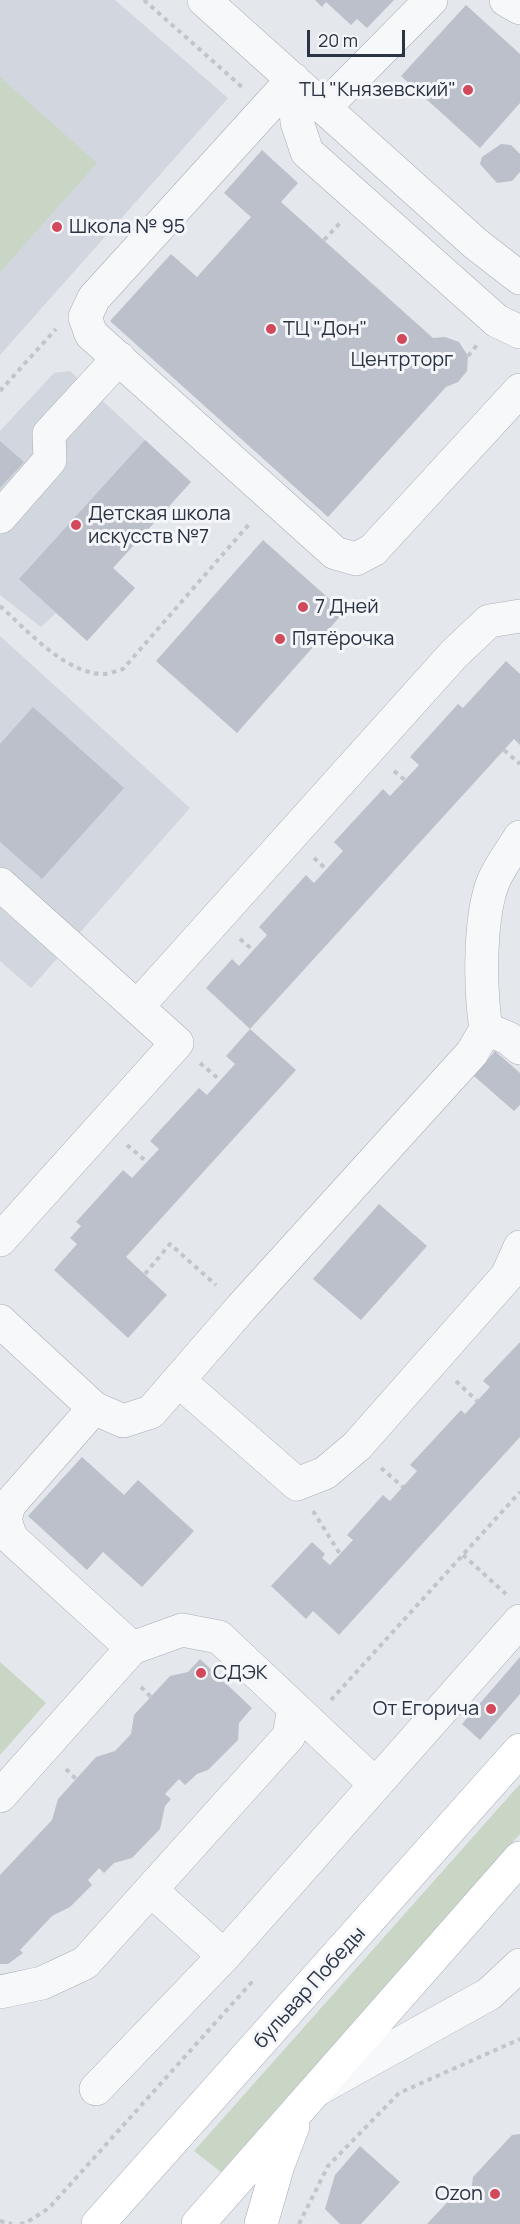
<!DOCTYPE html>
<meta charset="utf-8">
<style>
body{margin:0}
#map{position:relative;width:520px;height:2224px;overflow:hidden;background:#e4e7ec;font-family:Manrope,sans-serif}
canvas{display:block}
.scale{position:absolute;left:307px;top:30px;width:98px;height:27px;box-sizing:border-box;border:3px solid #2b3445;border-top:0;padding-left:8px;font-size:18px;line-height:21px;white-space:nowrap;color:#2b3445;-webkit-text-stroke:4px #f4f6f9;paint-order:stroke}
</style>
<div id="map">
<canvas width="520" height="2224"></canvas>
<div class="scale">20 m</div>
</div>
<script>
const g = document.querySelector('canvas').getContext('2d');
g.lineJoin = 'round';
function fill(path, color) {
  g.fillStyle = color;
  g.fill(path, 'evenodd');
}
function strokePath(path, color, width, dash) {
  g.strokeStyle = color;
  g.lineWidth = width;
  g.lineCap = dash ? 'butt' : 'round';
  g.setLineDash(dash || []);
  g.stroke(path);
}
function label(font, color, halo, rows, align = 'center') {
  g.font = font + ' Manrope,sans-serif';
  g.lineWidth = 6;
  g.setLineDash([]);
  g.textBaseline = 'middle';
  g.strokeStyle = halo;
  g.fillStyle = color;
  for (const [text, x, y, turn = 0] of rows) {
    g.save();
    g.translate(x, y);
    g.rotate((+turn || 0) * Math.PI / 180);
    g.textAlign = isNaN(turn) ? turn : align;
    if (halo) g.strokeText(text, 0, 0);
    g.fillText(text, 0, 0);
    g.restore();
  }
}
fill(new Path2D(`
 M0,0H115L228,98L0,355Z
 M70,371L191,482L113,568L135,588L87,641L56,613L41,627L0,595V431L54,373Z
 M0,636L190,808L31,988L0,961Z`), '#d2d6de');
fill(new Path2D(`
 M0,77L97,163L0,272Z
 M0,1662L46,1703L0,1755Z
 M520,1784V1834L221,2172L194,2151Z`), '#c9d6c5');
fill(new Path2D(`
 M315,0H394L367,28L357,19L351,25L326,2L322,7Z
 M466,5L520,54V103L480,148L401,76Z
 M501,144L511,145L520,154V172L512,181L497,183L480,164L482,157Z
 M262,150L298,183L281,202L433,338L445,337L459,342L468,356L467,371L458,382L446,387L328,517L110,321L171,254L197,277L251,217L224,193Z
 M145,440L191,482L113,568L135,588L87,641L19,579Z
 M0,441L24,462L0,488Z
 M263,540L344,612L237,733L156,661Z
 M506,661L520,674V745L514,739L250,1029L206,988L232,959L239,966L267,935L259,927L306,875L314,883L343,851L334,842L383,789L390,796L419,765L410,757L458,704L463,708Z
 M33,707L124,788L42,879L0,842V744Z
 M250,1029L296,1070L126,1257L167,1295L128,1338L54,1270L77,1244L70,1238L81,1226L76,1222L123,1170L132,1178L159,1149L150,1141L199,1088L207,1095L235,1064L226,1056Z
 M495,1051L520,1073V1105L514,1111L474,1076Z
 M379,1204L427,1246L361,1320L313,1279Z
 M520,1342V1437L339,1635L313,1611L306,1619L271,1586L312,1542L325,1554L322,1558L330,1565L353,1540L347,1535L383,1495L390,1501L417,1471L410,1465L461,1410L465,1414L490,1387L483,1381Z
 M82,1457L124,1495L138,1480L194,1531L142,1587L103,1552L87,1570L28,1516Z
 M520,1657V1694L480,1740L462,1724Z
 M200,1659L252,1708L239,1723L238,1740L208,1770L197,1774L185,1785L179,1779L165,1794L171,1799L165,1806L160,1829L132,1858L114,1863L104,1873L99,1868L88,1880L92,1885L70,1907L52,1916L20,1950L23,1953L8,1964H0V1875L52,1820L58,1799L96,1757L115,1751L131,1734L134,1715L170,1676L188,1672Z
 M520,2134V2224H427L456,2193L464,2200L471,2192L473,2177L512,2135Z
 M360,2146L400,2182L361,2224H340L325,2209L335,2175Z`), '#bbc0ca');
const minor = new Path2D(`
 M204,0L476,244L520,278
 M506,0L520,8
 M293,79L94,298L85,317L91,334L335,553L356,559L373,550L520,390
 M293,79L297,122L307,152L497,321L520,332
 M324,108L431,0
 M0,517L50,460L49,434L119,358
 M0,884L137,1007
 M486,1029L508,1038L520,1048
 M0,1240L177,1043L137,1007L454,654L489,621L520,616
 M0,1321L94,1408L123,1421L151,1412L241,1308L472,1053L486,1029C480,991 479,922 492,885C498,868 511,852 520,837
 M179,1381L297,1484L325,1473L357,1446L507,1276L520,1247
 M94,1408L9,1505L5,1520L11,1538L132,1648
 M0,1796L132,1648L182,1630L219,1637L375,1784
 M152,1891L224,1956
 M0,1992L42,1983L85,1963L289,1736L294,1709
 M96,2089L224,1956L520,1621
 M318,2089L489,1994L520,1965`);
const major = new Path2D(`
 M98,2224L520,1750
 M198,2224L520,1858
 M261,2224L278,2165L293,2126`);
strokePath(minor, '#a9aeb7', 34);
strokePath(major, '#a3abb8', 34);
strokePath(new Path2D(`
 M144,0L242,87
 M324,240L340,223
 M468,356L477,345
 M0,391L56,329
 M0,606C27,630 63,671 100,674C107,675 116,671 123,669L251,522
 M504,750L520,764
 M394,771L405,780
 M314,858L326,869
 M240,939L253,950
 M200,1063L220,1080
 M127,1145L147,1162
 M145,1274L170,1244L216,1285
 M456,1381L477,1401
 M381,1468L403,1487
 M313,1511L340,1554
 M463,1555L506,1594
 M141,1687L151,1697
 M331,1700L520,1492
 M66,1769L76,1779
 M0,2221L12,2224
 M20,2224L26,2223L49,2208L251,1983L248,1980
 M299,2224L328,2166L399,2093L520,2039`), '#c2c5cb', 4, [4.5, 4.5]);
strokePath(minor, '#f7f8fa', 33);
strokePath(major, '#fff', 33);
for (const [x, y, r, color] of [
 [468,90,6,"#d1495b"],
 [57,227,6,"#d1495b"],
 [271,329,6,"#d1495b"],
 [402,339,6,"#d1495b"],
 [76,525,6,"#d1495b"],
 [303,607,6,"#d1495b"],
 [280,639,6,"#d1495b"],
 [201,1673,6,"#d1495b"],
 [491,1709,6,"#d1495b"],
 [495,2194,6,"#d1495b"]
]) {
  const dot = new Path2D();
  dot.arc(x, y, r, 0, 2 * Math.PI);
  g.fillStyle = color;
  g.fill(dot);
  strokePath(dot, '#f4f6f9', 2);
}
label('20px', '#2b3445', '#f4f6f9', [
 ["ТЦ \"Князевский\"",456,90,"right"],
 ["Школа № 95",69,227],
 ["ТЦ \"Дон\"",283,329],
 ["Центрторг",402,360,"center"],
 ["Детская школа",88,514],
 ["искусств №7",88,537],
 ["7 Дней",315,607],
 ["Пятёрочка",292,639],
 ["СДЭК",213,1673],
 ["От Егорича",479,1709,"right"],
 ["Ozon",483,2194,"right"]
], 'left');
label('20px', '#2b3445', '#f4f6f9', [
 ["бульвар Победы",310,1988,-48]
]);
</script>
